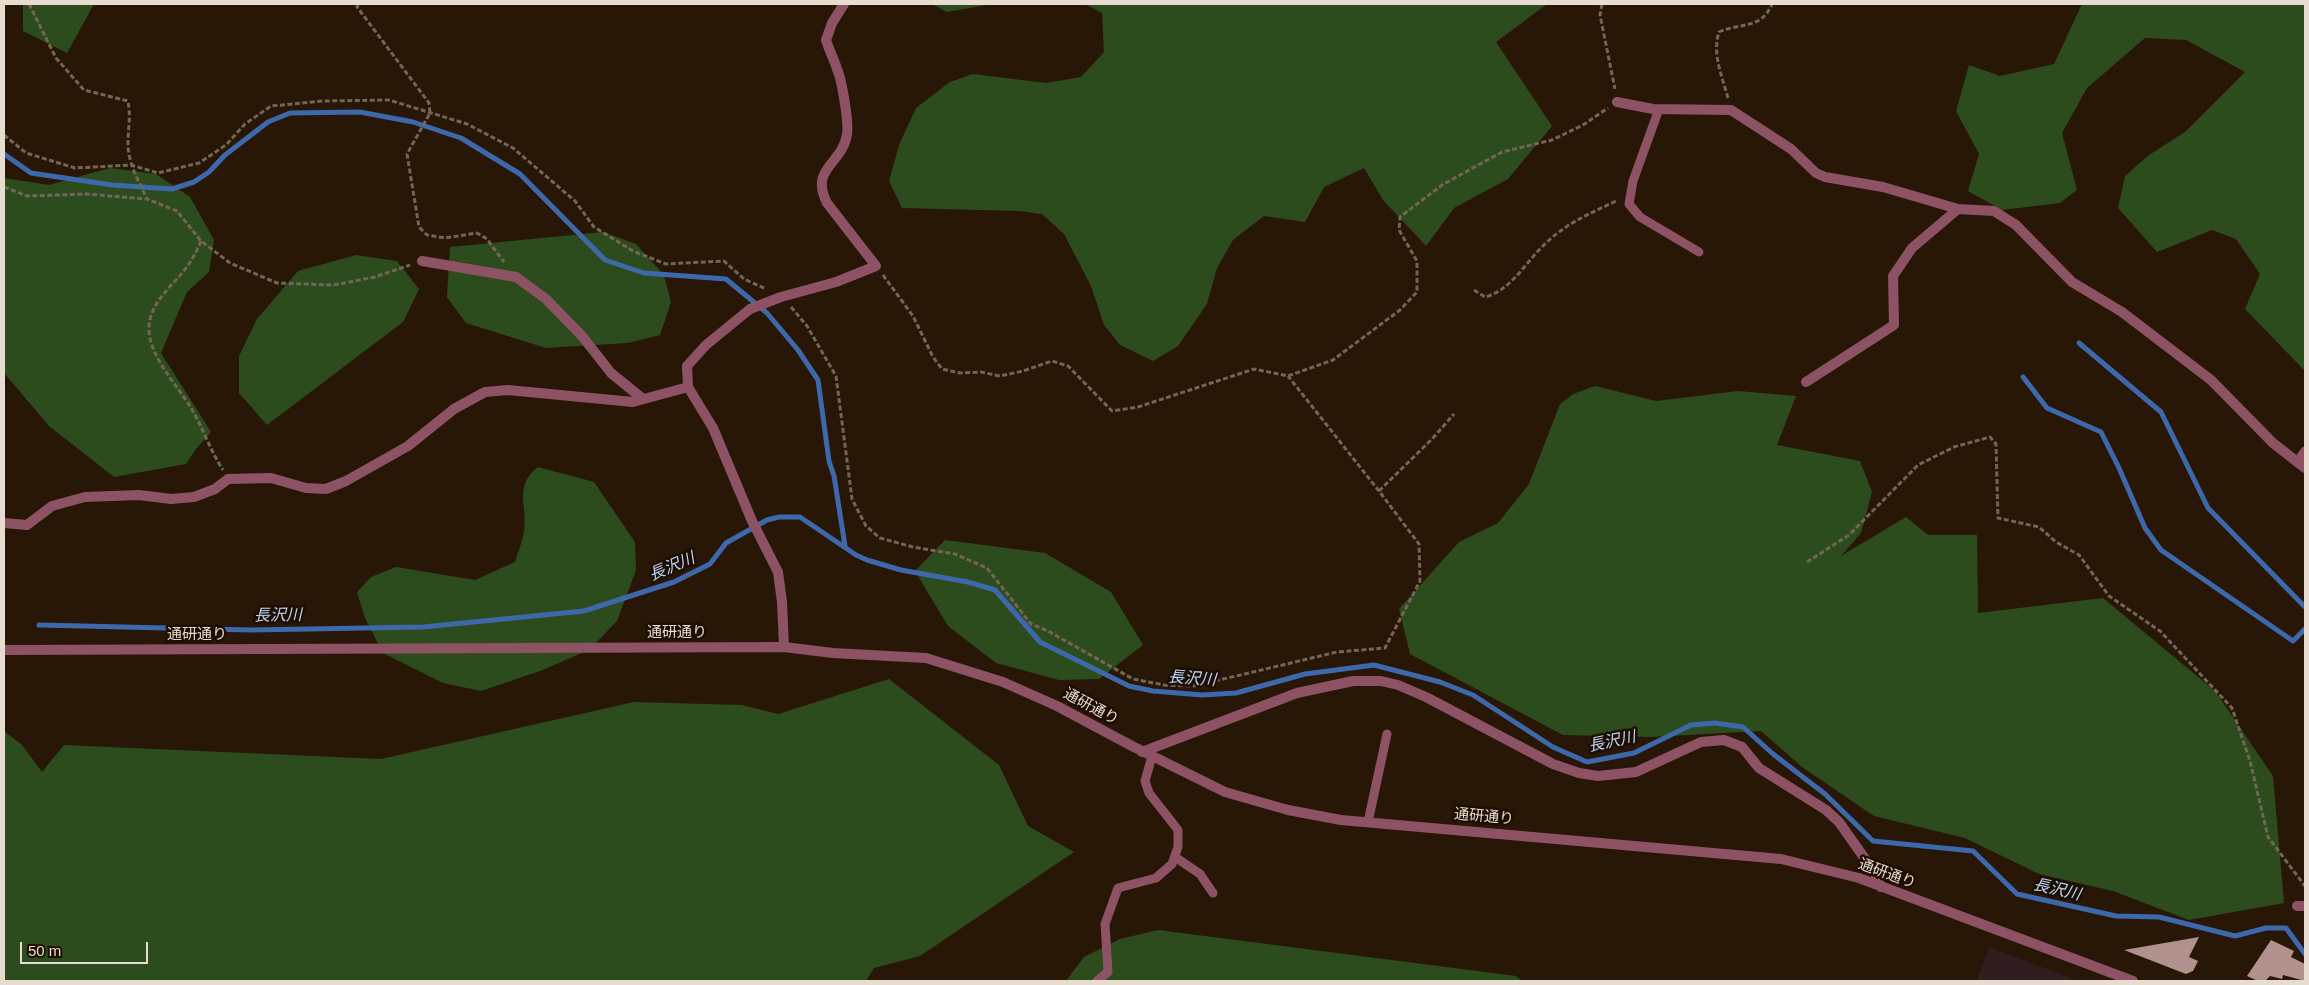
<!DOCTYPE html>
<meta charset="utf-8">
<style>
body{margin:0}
#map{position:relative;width:2309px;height:985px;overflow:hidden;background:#281707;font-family:Helvetica,sans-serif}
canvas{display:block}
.frame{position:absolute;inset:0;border:5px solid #e8dcd1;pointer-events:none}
.scale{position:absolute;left:20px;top:942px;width:128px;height:22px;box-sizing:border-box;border:2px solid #e8dcd1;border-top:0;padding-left:6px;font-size:15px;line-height:18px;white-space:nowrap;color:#e8dcd1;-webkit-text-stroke:4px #1e0e01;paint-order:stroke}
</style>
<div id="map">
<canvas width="2309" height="985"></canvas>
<div class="frame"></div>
<div class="scale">50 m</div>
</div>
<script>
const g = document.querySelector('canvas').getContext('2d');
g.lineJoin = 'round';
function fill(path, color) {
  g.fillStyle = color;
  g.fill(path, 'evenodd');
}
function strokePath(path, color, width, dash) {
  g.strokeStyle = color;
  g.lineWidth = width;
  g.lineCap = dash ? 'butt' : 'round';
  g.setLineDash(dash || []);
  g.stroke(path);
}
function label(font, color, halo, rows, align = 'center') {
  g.font = font + ' Helvetica,"Noto Sans JP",sans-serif';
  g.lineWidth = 5;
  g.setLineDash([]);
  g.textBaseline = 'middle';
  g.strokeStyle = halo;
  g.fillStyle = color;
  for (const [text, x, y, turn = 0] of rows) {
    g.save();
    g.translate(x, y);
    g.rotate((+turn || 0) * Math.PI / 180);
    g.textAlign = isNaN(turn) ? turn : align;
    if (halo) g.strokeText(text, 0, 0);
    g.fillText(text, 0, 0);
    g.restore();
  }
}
fill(new Path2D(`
 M1989,947L2079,981H1977Z`), '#2f1d20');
fill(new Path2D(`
 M23,4H94L67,53L23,31Z
 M932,4H992L947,12Z
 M1085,4H1547L1496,42L1552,126L1508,179L1454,208L1426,246L1383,200L1364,168L1324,187L1305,222L1264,216L1233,240L1217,268L1207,304L1178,346L1153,361L1120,345L1104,325L1091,286L1064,234L1042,214L1019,211L902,208L889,181L899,145L916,108L950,82L973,74L1046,83L1081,77L1104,52L1102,13Z
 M2082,4H2305V371L2245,309L2260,274L2236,239L2212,230L2157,252L2118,208L2125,176L2149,155L2185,132L2245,72L2186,40L2145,38L2087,88L2062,133L2077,190L2060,203L2002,210L1968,191L1979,154L1956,111L1969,65L2000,76L2054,64Z
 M110,168L156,174L190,197L214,240L209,272L187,292L161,353L211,432L196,449L186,464L114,477L49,426L4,373V178L49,185Z
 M603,232L636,244L664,275L671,302L660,335L628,343L546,348L466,323L447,297L450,247Z
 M356,255L397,261L419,289L403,322L267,425L239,393V356L257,319L298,271Z
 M1595,386L1656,401L1738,391L1796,396L1777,445L1860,461L1872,492L1861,533L1841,556L1906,517L1928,535H1977L1978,613L2103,598L2215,691L2273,776L2284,903L2189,920L2113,891L2039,874L1965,838L1874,816L1802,767L1761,731L1649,737L1563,735L1410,654L1399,609L1459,542L1498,523L1529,484L1560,404L1573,394Z
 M538,467L594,482L635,542L636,570L617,621L589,650L540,671L481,691L443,683L383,653L365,618L357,592L371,577L396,567L475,580L515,562C518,552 522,542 524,532C528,507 513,486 538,467Z
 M945,540L1045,553L1111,592L1143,645L1099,679L1059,680L996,663L948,626L915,571Z
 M889,679L999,765L1028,826L1074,852L920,956L874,968L866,981H4V731L22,745L42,772L64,745L381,759L634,702L742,705L778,714Z
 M1158,930L1516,976L1522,981H1066L1084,957L1120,939Z`), '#2d4c1e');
strokePath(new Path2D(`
 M4,154L31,173L112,185L172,189L194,182L209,172L225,155L268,122L290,113L360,112L413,122L461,138L520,174L605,260L644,273L726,279L767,313L798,350L818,380L829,461L834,476L845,546
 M2079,343L2161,412L2208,508L2305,607
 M2023,377L2047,408L2101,432L2119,468L2145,528L2161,550L2293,641L2305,629
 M39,625L251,630L423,627L584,611L674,582L710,564L726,543L767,520L779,517H800L856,555L867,560L901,570L968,582L995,590L1040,642L1129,686L1153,691L1202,695L1236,693L1305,674L1374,665L1440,682L1473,695L1553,747L1587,762L1634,753L1691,725L1715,723L1743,727L1773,754L1825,794L1873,841L1973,851L2017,894L2116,916L2159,917L2235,936L2266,928H2286L2305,954`), '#3d68ab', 5);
fill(new Path2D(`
 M2199,937L2189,957L2198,961L2193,971L2186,974L2124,950Z
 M2271,940L2294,951L2291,957L2305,964V981L2283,975L2282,979L2270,976L2265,981H2258L2247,976Z`), '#b1918e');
strokePath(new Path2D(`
 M29,4L56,58L84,90L128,101C131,120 128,126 128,144C128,163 139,182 147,199L177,211L201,241L230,263L277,283L334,285L375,277L410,265
 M358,4L357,7L429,103L430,113L407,154L419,227L427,235L445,238L477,233L487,239L504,262
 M1602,4L1600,15L1615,89
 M1728,98C1722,76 1712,54 1719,32C1741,22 1761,30 1772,4
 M4,135L26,153L75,168L131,165L158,173L199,163L226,145L245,124L271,106L323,101L389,100L467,124L513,148L575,201L594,227L633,251L666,264L724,261L744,279L766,289
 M4,187L27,196L87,194L146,199
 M201,241C197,250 193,259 186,268C175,283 159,295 152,313C138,347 176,382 191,408C203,428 210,450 223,470
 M883,275L913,316L933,357L942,369L960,373L981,372L1000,376L1023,371L1052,361L1068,366L1112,411L1138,407L1254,369L1288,376L1333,360L1400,310L1417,292V261L1399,230L1400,217L1442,185L1502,152L1552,140L1583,125L1608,108
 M1474,290L1485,297C1512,290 1526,261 1547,242C1567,223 1591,213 1616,201
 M791,307L807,326L836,376L852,499L866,526L880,538L913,547L955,554L987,568L1031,624L1048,631L1133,679L1164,685L1194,686L1337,652L1385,648L1420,581L1419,544L1379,491L1288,376
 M1379,491L1433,438L1454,414
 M1807,562L1849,535L1918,465L1954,447L1990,437L1996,444L1998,518L2039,527L2056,542L2079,555L2109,596L2160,631L2232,708L2250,761L2268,837L2305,886`), '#746557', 3, [5, 2.5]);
strokePath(new Path2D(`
 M1659,109L1633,181L1629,204L1640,217L1699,252
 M2297,462L2305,451
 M1368,822L1387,734
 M1175,857L1200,874L1213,893
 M1097,981L1108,972L1105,924L1118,888L1156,878L1172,864L1178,847V830L1149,793L1145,781L1152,756`), '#8d5364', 9);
strokePath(new Path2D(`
 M1617,102L1653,109L1731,110L1791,149L1816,173L1825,177L1883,187L1958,209L1994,211L2016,225L2072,282L2122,312L2211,380L2273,443L2305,468
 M422,261L516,277L546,299L582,336L611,373L643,399
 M1806,382L1894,325L1893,276L1912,248L1958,209
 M688,387L713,428L752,521L778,572L782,602L784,647
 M4,523L27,525L52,506L85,497L139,495L171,499L194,497L215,489L228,479L271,478L306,488L326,489L346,481L408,446L454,409L485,392L508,390L633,402L688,387L687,366L706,345L750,309L781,297L836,282L876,266L827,203C809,168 843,164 847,134C849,123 842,80 837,69C834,59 829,50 826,40L832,23L844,4
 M1142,752L1297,693L1353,681H1381L1398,685L1426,697L1553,764L1579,773L1598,776L1636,772L1701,742L1724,740L1742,747L1759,768L1826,810L1839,822L1875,873L1881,887
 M2297,906H2305`), '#8d5364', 10);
strokePath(new Path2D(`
 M4,650L784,647L833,653L926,658L1003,682L1057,706L1132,746L1225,792L1288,810L1341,820L1781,859L1859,878L2133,981`), '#8d5364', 10);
label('15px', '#e8dcd1', '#1e0e01', [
 ["通研通り",677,633],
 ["通研通り",197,635],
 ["通研通り",1091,707,28],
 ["通研通り",1484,817,5],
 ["通研通り",1887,874,20]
]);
label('italic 16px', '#bcd5fa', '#1e0e01', [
 ["長沢川",672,567,-23],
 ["長沢川",278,616,-1],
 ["長沢川",1192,679,4],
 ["長沢川",1612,742,-12],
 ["長沢川",2057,890,13]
]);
</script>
